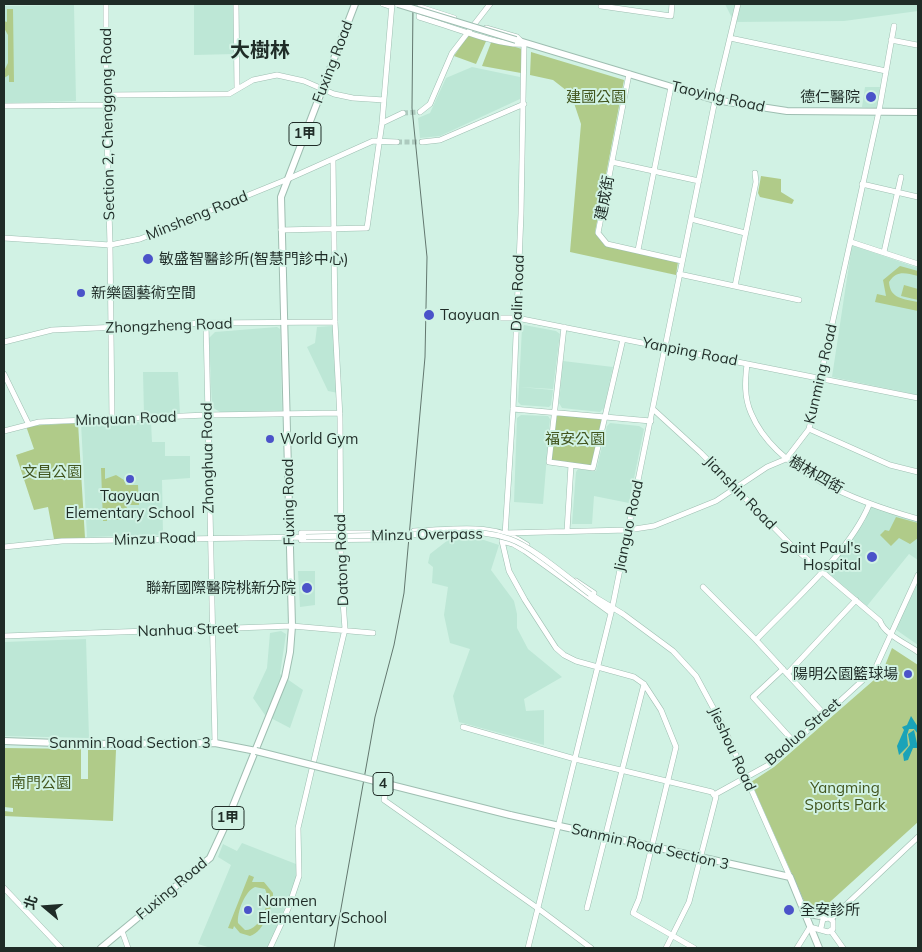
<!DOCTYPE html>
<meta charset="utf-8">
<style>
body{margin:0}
#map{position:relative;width:922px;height:952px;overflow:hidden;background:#d1f2e4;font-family:Mulish,"Noto Sans TC",sans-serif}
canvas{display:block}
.frame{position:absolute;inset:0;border:5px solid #1f2c27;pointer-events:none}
.north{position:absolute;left:20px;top:882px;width:50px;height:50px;-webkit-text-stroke:4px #d1f2e4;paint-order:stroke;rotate:288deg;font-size:14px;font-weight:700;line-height:20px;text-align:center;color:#1f2c27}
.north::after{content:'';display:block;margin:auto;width:18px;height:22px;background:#1f2c27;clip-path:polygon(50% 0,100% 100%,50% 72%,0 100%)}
</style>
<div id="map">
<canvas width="922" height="952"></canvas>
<div class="frame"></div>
<div class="north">北</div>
</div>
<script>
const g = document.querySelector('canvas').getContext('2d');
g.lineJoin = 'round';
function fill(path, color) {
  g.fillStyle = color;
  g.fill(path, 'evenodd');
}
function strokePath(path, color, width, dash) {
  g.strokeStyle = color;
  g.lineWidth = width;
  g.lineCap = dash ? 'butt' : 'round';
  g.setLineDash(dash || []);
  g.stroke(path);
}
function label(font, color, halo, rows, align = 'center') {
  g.font = font + ' Mulish,"Noto Sans TC",sans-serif';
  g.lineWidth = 4;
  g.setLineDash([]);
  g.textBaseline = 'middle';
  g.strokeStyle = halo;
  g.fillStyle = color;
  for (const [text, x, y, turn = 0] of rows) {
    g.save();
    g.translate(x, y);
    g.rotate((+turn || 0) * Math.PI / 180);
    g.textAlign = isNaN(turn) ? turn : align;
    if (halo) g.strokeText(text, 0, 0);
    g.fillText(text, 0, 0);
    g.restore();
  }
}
fill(new Path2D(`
 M194,4H234L235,54L194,55Z
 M725,4H918V11L844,21L734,22Z
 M74,5L76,101L4,103V6Z
 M472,67L520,77V99L440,136L420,138L418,118L430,113L446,78Z
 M865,87H880L877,108L862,107Z
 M852,245L918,268V395L832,377Z
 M524,325L556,331L560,334L553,389L519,387L522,328Z
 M332,326L336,328L338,393L328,391L307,347L315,343L317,327Z
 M277,327L280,329L282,411L280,413L220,412L212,407L209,338L215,332Z
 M563,361L613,367L604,408L600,412L562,408L559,403Z
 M143,372H178L180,415H144Z
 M519,387L553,390L551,405L549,407L521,405L518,402Z
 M521,415L548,416L550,419L543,504L514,502L517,418Z
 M151,422L152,442H165V456H190V478L162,480L163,535L87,537L81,423Z
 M610,423L639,426L644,429L629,503L594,496L592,524H572L576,472L578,469L596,471L607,426Z
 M870,506L918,521V560L909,554L867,606L826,571L865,521Z
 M448,540H484L499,545L491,570L514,601L517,614V628L528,649L562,677L524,699L526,711L544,710V745L459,722L453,696L470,649L450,643L444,615L448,587L432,583L433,567L428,563L430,554Z
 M298,571H315V605L300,607Z
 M918,583V645L895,629Z
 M281,631L286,634L280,674L303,690L290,728L265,715L253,698L267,668L270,633Z
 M86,639L89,738L4,736V642Z
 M242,843L296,864L297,876L269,948H211L198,944L231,865L218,857L223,844L237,851Z`), '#bde7d6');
fill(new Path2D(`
 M7,9H13L14,82H9V75L4,78V71L8,63V35L4,28V21L7,22Z
 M469,34L487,39L476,64L454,56Z
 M492,40L522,49L521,73L482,66Z
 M531,52L624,80L595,232L605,246L678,262L676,275L570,252L581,124L571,94L553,80L530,75Z
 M761,176L781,179V192L794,200L792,204L760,197L758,193Z
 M900,266L918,271V276C905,273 897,270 889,282C890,299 904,299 918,302V311L875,302L877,294L886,296L883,280Z
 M904,285L918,289V300L901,296Z
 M556,415L603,419L591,466L550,461Z
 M78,423L85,538L54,539L48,507L34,510L16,455L34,449L26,426Z
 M101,468H105V479L116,475L124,480L126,485H138L139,505H127L126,514L119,520L107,518V521H103Z
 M896,517L918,523V538L910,544L899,538L891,546L880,535L885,530L889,531Z
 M892,648L918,665V822L820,911L808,910L751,782L774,767L882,673Z
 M4,748L81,749V779H88V750H116L113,821L4,816V811L13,812V808L4,807Z
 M249,875L254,877L252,882H264L273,893C273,906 264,932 250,936L240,933L234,926L233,929L228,928ZM255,887L265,889C272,901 260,931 245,930L238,923C237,912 245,891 255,887Z`), '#b0cb89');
fill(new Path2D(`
 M911,716L918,727V734L914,729H909L907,735L908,746L899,755L897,746L904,730L902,727L907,725Z
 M914,730L918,748H913L908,760L904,761L903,754L910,745L908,734Z`), '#1aa3b8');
strokePath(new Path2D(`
 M403,113L420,112
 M397,142H422
 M386,790L387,778`), '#adcabe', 5, [5, 2.5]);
const minor = new Path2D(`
 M106,4V105L110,245L112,419
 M236,4L237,89
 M383,4L392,7
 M420,4L419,17C444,24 500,47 524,44
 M601,6L671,16L672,4
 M420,7L454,18
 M486,28L517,37L522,42
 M730,38L886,71
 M891,40L917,45
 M629,74L598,233L607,244L682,261
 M106,95L229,94L253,80L277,75L304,81L334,94L353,98L384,100
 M4,106L106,105
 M420,112L430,104L452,53L490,4
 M382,123L403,113
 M422,142L440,140L524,104
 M612,162L699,181
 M862,184L918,197
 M691,219L745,233
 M281,230L367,228L382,123L392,4
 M4,238L110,245L140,239L288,179L373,141L397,142
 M851,242L918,264
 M638,250L671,87
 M884,252L901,177
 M679,274L799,300
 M735,286L756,182L755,173
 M461,318H517L918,398
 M206,323L215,743
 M564,327L549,462L593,468L623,339
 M4,342L52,330L206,323L335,322
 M747,364C745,381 744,397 751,413C776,473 861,503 918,519
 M4,374L28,423
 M513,409L651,421
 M654,410L701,453L793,547L880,621C884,634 907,644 918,652
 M809,429L890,465L918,472
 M4,431L39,422L207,415L340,413
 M414,531C452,530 494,521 527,545
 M567,531L571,465
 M301,533H388
 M506,533L628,530L654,526L716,501L767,467L786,459L809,429L879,111L894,26
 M505,535L513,409L521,214L524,44
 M301,540L390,539
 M502,541L509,571L525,600L556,648L564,655L576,661L634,677L644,684L661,710L676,747L639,899L633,913L694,948
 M502,541L513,544L525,551L611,613
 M4,547L62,541L306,537
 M576,581L594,593
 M703,587L756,640L825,715
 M590,594L623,614L673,651L696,676L724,728L790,877
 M4,636L292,626L373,633
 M756,640C792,602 849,553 869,505
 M783,669L753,697L795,743
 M787,674L856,600
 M463,727L575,759L712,792L714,795L772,763L875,669L918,575
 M386,790L384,800L536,907L591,948
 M4,888L61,948
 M587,908L644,684
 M831,919L918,837
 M122,931L128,948
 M831,931L843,948
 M270,948L288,909L299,876L298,828L345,629L341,573L340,418L335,322L333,160
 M528,948L612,609L715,100L738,4
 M666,948L689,902L716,797L714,795
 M797,948L810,927L828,932L833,929V921L829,918L823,919L821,928`);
const major = new Path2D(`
 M516,40L715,100L787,111L918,112
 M4,741L84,744L215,743L256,751
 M510,815L790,877L819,948
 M804,910C814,918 824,916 836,914
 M101,948L210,858L224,828L285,677L290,652L292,626L281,197L355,4`);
strokePath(minor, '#9ebeb1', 6);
strokePath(major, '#9ebeb1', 8);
strokePath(minor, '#fff', 5);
strokePath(major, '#fff', 6);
strokePath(new Path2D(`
 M334,948L375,717L394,645L404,593L425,357L427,257L412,108L413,4`), '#62776e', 1);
const minorBridge = new Path2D(`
 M306,537L483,533C492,534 501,536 510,539C533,547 568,578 590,594`);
const majorBridge = new Path2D(`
 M398,4L516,40
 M256,751L510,815`);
strokePath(minorBridge, '#9ebeb1', 6, []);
strokePath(majorBridge, '#9ebeb1', 8, []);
strokePath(minorBridge, '#fff', 5);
strokePath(majorBridge, '#fff', 6);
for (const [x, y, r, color] of [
 [871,97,6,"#4b53c9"],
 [148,259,6,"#4b53c9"],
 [81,293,5,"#4b53c9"],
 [429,315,6,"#4b53c9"],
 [270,439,5,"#4b53c9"],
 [130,479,5,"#4b53c9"],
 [872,557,6,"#4b53c9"],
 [307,588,6,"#4b53c9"],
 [908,674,5,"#4b53c9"],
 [248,910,5,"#4b53c9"],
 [789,910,6,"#4b53c9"]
]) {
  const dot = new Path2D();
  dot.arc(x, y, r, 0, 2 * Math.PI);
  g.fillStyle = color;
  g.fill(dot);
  strokePath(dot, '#d1f2e4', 2);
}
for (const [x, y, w] of [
 [305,134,32],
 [383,784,20],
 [228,818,32]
]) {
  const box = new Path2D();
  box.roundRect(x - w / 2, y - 11.5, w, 23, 4);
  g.fillStyle = '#d1f2e4';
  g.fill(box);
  strokePath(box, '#1f2c27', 1);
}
label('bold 14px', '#1f2c27', null, [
 ["1甲",305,134],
 ["4",383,784],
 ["1甲",228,818]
]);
label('15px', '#1f2c27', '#d1f2e4', [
 ["Fuxing Road",333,62,-69],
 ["Taoying Road",718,97,13],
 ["Section 2, Chenggong Road",108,124,-91],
 ["建成街",605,198,-79],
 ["Minsheng Road",197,216,-22],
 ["Dalin Road",518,293,-88],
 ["Zhongzheng Road",169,326,-2],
 ["Yanping Road",690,352,11],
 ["Kunming Road",821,374,-77],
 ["Minquan Road",126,419,-2],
 ["Zhonghua Road",208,458,-91],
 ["樹林四街",816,475,30],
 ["Jianshin Road",740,493,46],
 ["Fuxing Road",289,502,-91],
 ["Jianguo Road",629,526,-78],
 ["Minzu Overpass",427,535,-1],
 ["Minzu Road",155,539,-2],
 ["Datong Road",342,560,-92],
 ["Nanhua Street",188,630,-2],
 ["Baoluo Street",803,732,-41],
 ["Sanmin Road Section 3",130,743],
 ["Jieshou Road",732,749,65],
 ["Sanmin Road Section 3",650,847,13],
 ["Fuxing Road",172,889,-40]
]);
label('15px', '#42561f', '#d1f2e4', [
 ["建國公園",596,97],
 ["福安公園",575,439],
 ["文昌公園",52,472],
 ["南門公園",41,783],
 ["Yangming",845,788],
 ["Sports Park",845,805]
]);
label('15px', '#1f2c27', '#d1f2e4', [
 ["德仁醫院",860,97,"right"],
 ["敏盛智醫診所(智慧門診中心)",159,259],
 ["新樂園藝術空間",91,293],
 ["Taoyuan",440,315],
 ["World Gym",280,439],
 ["Taoyuan",130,496,"center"],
 ["Elementary School",130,513,"center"],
 ["Saint Paul's",861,548,"right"],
 ["Hospital",861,565,"right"],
 ["聯新國際醫院桃新分院",296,588,"right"],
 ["陽明公園籃球場",898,674,"right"],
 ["Nanmen",258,901],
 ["Elementary School",258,918],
 ["全安診所",800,910]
], 'left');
label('bold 20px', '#1f2c27', '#d1f2e4', [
 ["大樹林",260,51]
]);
</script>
